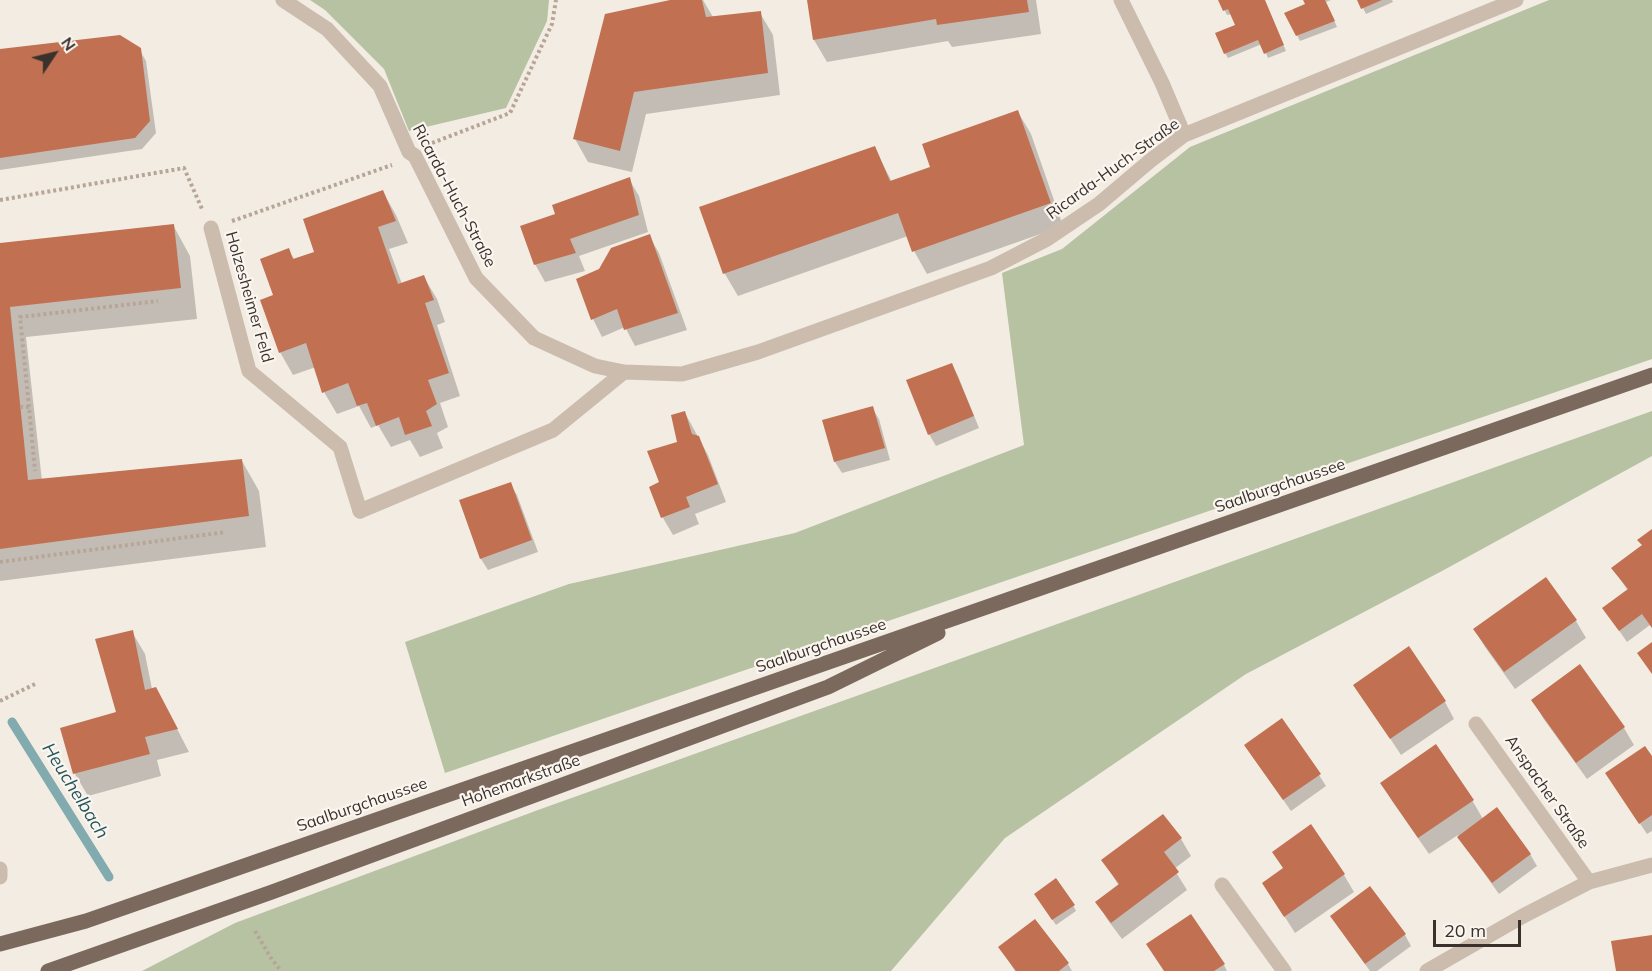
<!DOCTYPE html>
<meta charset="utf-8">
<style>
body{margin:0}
#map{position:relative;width:1652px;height:971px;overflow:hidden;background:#f3ece2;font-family:Mulish,sans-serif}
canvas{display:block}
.north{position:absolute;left:24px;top:24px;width:60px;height:60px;-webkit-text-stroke:4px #faf5ef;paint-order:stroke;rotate:55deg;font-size:16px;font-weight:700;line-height:24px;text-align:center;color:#3a312c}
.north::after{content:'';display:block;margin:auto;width:21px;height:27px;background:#3a312c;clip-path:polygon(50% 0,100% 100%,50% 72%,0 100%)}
.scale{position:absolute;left:1433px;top:920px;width:88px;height:27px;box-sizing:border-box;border:3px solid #3a312c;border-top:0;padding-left:8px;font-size:18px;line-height:21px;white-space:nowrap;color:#3a312c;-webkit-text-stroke:4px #faf5ef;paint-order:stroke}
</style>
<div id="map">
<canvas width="1652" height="971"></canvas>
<div class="north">N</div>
<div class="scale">20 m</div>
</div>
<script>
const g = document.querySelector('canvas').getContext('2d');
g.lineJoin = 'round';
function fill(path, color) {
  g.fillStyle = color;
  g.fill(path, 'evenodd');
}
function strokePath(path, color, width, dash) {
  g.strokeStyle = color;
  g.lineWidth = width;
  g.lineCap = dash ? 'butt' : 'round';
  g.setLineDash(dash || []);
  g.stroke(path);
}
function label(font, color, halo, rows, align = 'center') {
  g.font = font + ' Mulish,sans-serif';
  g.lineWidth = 4.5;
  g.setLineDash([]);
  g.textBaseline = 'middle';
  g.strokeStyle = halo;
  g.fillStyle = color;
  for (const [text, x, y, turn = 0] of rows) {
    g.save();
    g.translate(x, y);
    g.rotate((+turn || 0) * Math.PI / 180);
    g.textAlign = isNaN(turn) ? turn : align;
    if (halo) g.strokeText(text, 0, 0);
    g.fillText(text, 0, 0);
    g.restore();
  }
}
fill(new Path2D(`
 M310,0H549L547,21L506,108L409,131L384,69L325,10Z
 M1549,0H1652V359L445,773L405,642L569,584L795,533L1024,445L1002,273L1062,249L1190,147Z
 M1652,411V456L1442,571L1246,674L1005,838L891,971H142L235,923L538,810Z`), '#b6c2a2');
fill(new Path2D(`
 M677,0H703L713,17L760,13L773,35L780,95L646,114L632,172L588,162L575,139Z
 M808,0H1036L1041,34L952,47L948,41L827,62L814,40Z
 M1220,0H1264L1286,51L1268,58L1262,44L1228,58L1225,53L1237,26L1232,14L1227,15Z
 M1305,0H1331L1326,2L1337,27L1300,41L1286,13L1306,5Z
 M1359,0H1392L1393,2L1366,14Z
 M139,49L146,61L156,133L142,149L0,170V51Z
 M1018,112L1031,134L1063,226L927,274L914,251L908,236L738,296L725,274L701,208L874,147L892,182L932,168Z
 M629,179L639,196L648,232L579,256L585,271L545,282L535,264L557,215Z
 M383,192L396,215L408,243L389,249L402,284L424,277L437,299L445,322L437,325L460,396L440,403L448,427L437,433L443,448L420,457L410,440L391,447L378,425L371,428L359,406L337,414L324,392L316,367L293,375L280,352L275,296L288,250L295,260L316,253Z
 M173,225L190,256L197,319L26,337L42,481L242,461L259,491L266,547L0,581V244Z
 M649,236L659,253L687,330L635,346L625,327L602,337L593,319L578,279L601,270Z
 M952,365L958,376L979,428L936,446L929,434Z
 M872,408L879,419L890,460L842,473L835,462Z
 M685,413L708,455L726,502L695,514L699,524L673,535L663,518L651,488L661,483L679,443Z
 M510,484L517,495L538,552L488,570L481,559L461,501Z
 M1652,531V628L1650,625L1627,642L1604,609L1628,591L1613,568L1643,547Z
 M1576,621L1586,638L1515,689L1485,647L1475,630Z
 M132,632L145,654L152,689L156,688L189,752L157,760L161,776L88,796L75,774L62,729L118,713Z
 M1580,666L1624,728L1634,745L1587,779L1543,718L1533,700Z
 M1355,685L1445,702L1454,719L1401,755Z
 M1253,757L1319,775L1326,786L1291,811Z
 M1652,758V831L1647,834L1614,785Z
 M1382,784L1472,800L1483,819L1530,854L1537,866L1499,894L1466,848L1458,835L1429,854L1392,801Z
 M1163,816L1181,839L1191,856L1174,869L1187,890L1122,939L1107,919L1097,902L1119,886L1103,860Z
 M1311,826L1344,875L1354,892L1295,933L1264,884L1284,869L1274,852Z
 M1039,900L1073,905L1076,911L1056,925Z
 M1332,916L1405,935L1411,946L1377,971H1370L1339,928Z
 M1000,948L1068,964L1072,971H1015Z
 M1224,965L1227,971H1165Z`), '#0003');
strokePath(new Path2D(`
 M12,722L109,877`), '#82abaf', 9);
fill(new Path2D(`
 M670,0H702L706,17L761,11L768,73L634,92L620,151L573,139L605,14Z
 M807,0H1027L1029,12L937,25L936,19L813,40Z
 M1218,0H1265L1284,45L1264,54L1258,40L1224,54L1215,33L1235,25L1228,9L1223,11Z
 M1303,0H1325L1335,21L1296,36L1284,13L1305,4Z
 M1357,0H1382L1361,9Z
 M120,35L141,48L150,121L135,138L0,158V49Z
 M1018,110L1051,203L912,252L898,213L723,274L699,207L875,146L890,181L930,167L922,144Z
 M630,177L639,215L570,239L576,253L534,265L520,226L555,214L552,205Z
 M383,190L396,221L378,227L398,284L424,275L434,300L425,303L449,373L428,380L437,404L426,411L432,426L405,435L399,417L376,426L367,403L357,406L348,383L322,393L306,343L279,353L260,300L273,295L260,259L289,248L293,259L314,252L303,219Z
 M174,224L181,288L10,307L28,480L242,459L249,516L0,549V243Z
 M650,234L678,313L624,330L617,309L591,320L576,279L599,269L611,248Z
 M952,363L974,416L928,435L906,380Z
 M873,406L885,448L834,462L822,420Z
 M685,411L692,434L699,436L718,484L686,497L690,507L661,518L649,487L659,482L647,451L677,442L671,415Z
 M511,482L532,540L480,559L459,500Z
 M1652,529V628L1642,614L1619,631L1602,608L1628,589L1611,568L1642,545L1637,540Z
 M1546,577L1577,620L1504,672L1473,629Z
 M133,630L145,690L156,687L178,729L145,737L150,754L73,774L60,728L116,712L95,639Z
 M1652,642V674L1637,653Z
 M1409,646L1446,701L1390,739L1353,685Z
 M1580,664L1625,727L1576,763L1531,700Z
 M1282,718L1321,774L1283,800L1244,745Z
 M1436,744L1474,800L1418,838L1380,783Z
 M1645,746L1652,756V815L1639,824L1605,773Z
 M1497,807L1531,854L1492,883L1457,837Z
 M1163,814L1182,838L1164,852L1179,872L1111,923L1095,902L1119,884L1101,860Z
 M1311,824L1345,874L1284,917L1262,883L1283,868L1272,852Z
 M1056,878L1075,905L1052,920L1034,894Z
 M1370,886L1406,934L1365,964L1330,916Z
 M1191,914L1225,964L1214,971H1164L1146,944Z
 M1035,919L1069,963L1059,971H1016L998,947Z
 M1652,935V971H1616L1611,941Z`), '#c17152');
strokePath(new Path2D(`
 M432,143L510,113L552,24L556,0
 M0,200L184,168L202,209
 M232,221L392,165
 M20,407H29L35,471
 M29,407L20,317L158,301
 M0,562L226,532
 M0,701L35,684
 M255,931L271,958L281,971`), '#b7a698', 4, [3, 3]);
strokePath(new Path2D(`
 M211,228L249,371L340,447L360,511
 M0,869V877`), '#cbbcae', 15);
strokePath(new Path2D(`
 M283,0L327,29L380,86L409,152L415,156L476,278L534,338L595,366L624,372L682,374L758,352L991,268L1047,239L1099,204L1151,160L1184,135L1516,0
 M1121,0L1162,83L1184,135
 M360,511L553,430L624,372
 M1476,724L1589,882
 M1222,885L1284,971
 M1427,971L1523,916L1589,882L1652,865`), '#cbbcae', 15);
strokePath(new Path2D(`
 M0,944L86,921L1652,375
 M48,971L272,892L828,687L938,633`), '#7b695e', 15);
label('16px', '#3a312c', '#faf5ef', [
 ["Ricarda-Huch-Straße",1113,169,-36],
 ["Ricarda-Huch-Straße",454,196,62],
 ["Holzesheimer Feld",249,297,74],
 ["Saalburgchaussee",1280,486,-19],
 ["Saalburgchaussee",821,646,-19],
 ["Hohemarkstraße",521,781,-20],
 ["Anspacher Straße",1547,792,55],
 ["Saalburgchaussee",362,805,-19]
]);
label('italic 18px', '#23555a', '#faf5ef', [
 ["Heuchelbach",75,791,58]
]);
</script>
